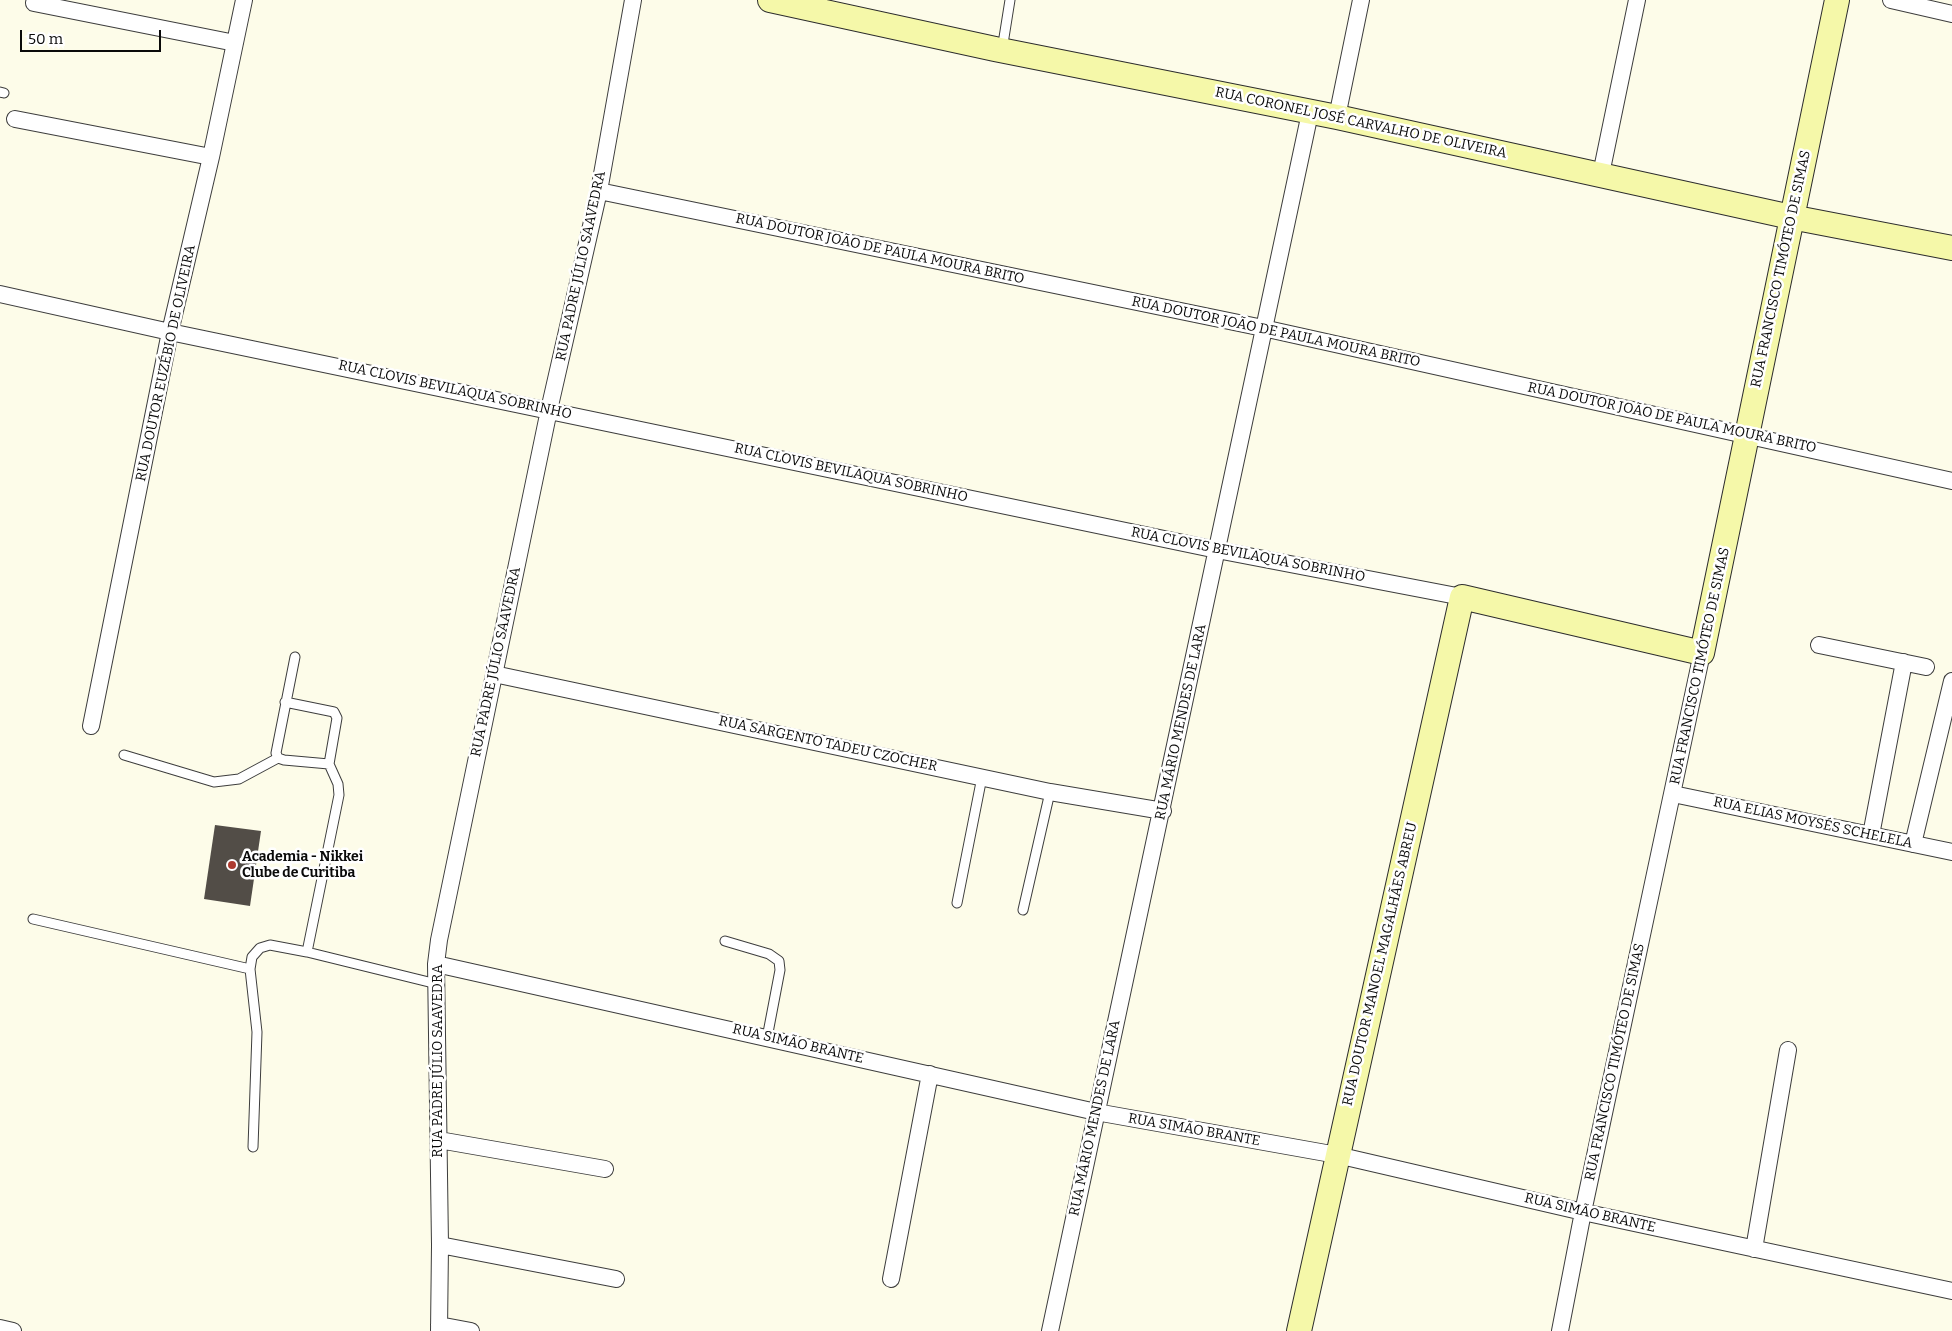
<!DOCTYPE html>
<meta charset="utf-8">
<style>
body{margin:0}
#map{position:relative;width:1952px;height:1331px;overflow:hidden;background:#fdfce9;font-family:Bitter,serif}
canvas{display:block}
.scale{position:absolute;left:20px;top:30px;width:141px;height:22px;box-sizing:border-box;border:2px solid #0a0a0a;border-top:0;padding-left:6px;font-size:15px;line-height:18px;white-space:nowrap;color:#0a0a0a;-webkit-text-stroke:4px #fff;paint-order:stroke}
</style>
<div id="map">
<canvas width="1952" height="1331"></canvas>
<div class="scale">50 m</div>
</div>
<script>
const g = document.querySelector('canvas').getContext('2d');
g.lineJoin = 'round';
function fill(path, color) {
  g.fillStyle = color;
  g.fill(path, 'evenodd');
}
function strokePath(path, color, width, dash) {
  g.strokeStyle = color;
  g.lineWidth = width;
  g.lineCap = dash ? 'butt' : 'round';
  g.setLineDash(dash || []);
  g.stroke(path);
}
function label(font, color, halo, rows, align = 'center') {
  g.font = font + ' Bitter,serif';
  g.lineWidth = 5;
  g.setLineDash([]);
  g.textBaseline = 'middle';
  g.strokeStyle = halo;
  g.fillStyle = color;
  for (const [text, x, y, turn = 0] of rows) {
    g.save();
    g.translate(x, y);
    g.rotate((+turn || 0) * Math.PI / 180);
    g.textAlign = isNaN(turn) ? turn : align;
    if (halo) g.strokeText(text, 0, 0);
    g.fillText(text, 0, 0);
    g.restore();
  }
}
fill(new Path2D(`
 M215,825L261,831L250,906L204,899Z`), '#524d47');
const lane = new Path2D(`
 M1002,50L1010,0
 M0,92L4,93
 M295,657L276,753L278,758L284,760L329,764
 M285,702L334,712L337,718L329,764L338,784L339,795L307,952L437,984
 M124,755L214,782L239,779L278,758
 M957,903L982,777
 M1023,910L1050,792
 M33,919L250,969
 M725,941L769,954L779,961L780,970L767,1038
 M253,1147L257,1032L250,969L252,957L260,948L270,945L307,952`);
const street = new Path2D(`
 M1891,0L1952,14
 M34,3L235,43
 M1337,117L1361,0
 M15,119L211,157
 M1601,174L1637,0
 M599,191L1263,328L1952,481
 M0,294L170,332L1217,550L1462,597
 M1819,645L1926,667
 M494,674L1050,792L1163,811
 M91,726L170,332L211,157L244,0
 M1673,794L1952,852
 M1871,835L1904,662
 M1913,844L1952,681
 M436,964L1096,1112L1337,1155L1583,1212L1952,1291
 M439,1140L605,1169
 M440,1245L616,1279
 M1754,1249L1788,1050
 M891,1279L930,1074
 M439,1325L471,1331
 M0,1328L13,1331
 M439,1331L440,1245L436,964L439,940L549,410L599,191L633,0
 M1050,1331L1310,113
 M1560,1331L1583,1212L1702,653`);
const secondary = new Path2D(`
 M770,0L995,49L1337,117L1791,217L1952,248
 M1299,1331L1462,597L1702,653L1837,0`);
strokePath(lane, '#3d3d3d', 11);
strokePath(street, '#3d3d3d', 18);
strokePath(secondary, '#2c2c2c', 26);
strokePath(lane, '#fff', 9);
strokePath(street, '#fff', 16);
strokePath(secondary, '#f5f8a9', 24);
for (const [x, y, r, color] of [
 [232,865,5,"#ad3b2f"]
]) {
  const dot = new Path2D();
  dot.arc(x, y, r, 0, 2 * Math.PI);
  g.fillStyle = color;
  g.fill(dot);
  strokePath(dot, '#fff', 2);
}
label('14px', '#0a0a0a', '#fff', [
 ["RUA CORONEL JOSÉ CARVALHO DE OLIVEIRA",1361,123,12],
 ["RUA DOUTOR JOÃO DE PAULA MOURA BRITO",880,249,12],
 ["RUA PADRE JÚLIO SAAVEDRA",581,266,-78],
 ["RUA FRANCISCO TIMÓTEO DE SIMAS",1781,269,-78],
 ["RUA DOUTOR JOÃO DE PAULA MOURA BRITO",1276,332,12],
 ["RUA DOUTOR EUZÉBIO DE OLIVEIRA",166,363,-78],
 ["RUA CLOVIS BEVILAQUA SOBRINHO",455,390,12],
 ["RUA DOUTOR JOÃO DE PAULA MOURA BRITO",1672,418,12],
 ["RUA CLOVIS BEVILAQUA SOBRINHO",851,473,12],
 ["RUA CLOVIS BEVILAQUA SOBRINHO",1248,555,11],
 ["RUA PADRE JÚLIO SAAVEDRA",496,662,-78],
 ["RUA FRANCISCO TIMÓTEO DE SIMAS",1700,666,-78],
 ["RUA MÁRIO MENDES DE LARA",1181,722,-78],
 ["RUA SARGENTO TADEU CZOCHER",828,744,12],
 ["RUA ELIAS MOYSÉS SCHELELA",1813,823,12],
 ["RUA DOUTOR MANOEL MAGALHÃES ABREU",1380,964,-77],
 ["RUA SIMÃO BRANTE",798,1044,13],
 ["RUA PADRE JÚLIO SAAVEDRA",438,1061,-90],
 ["RUA FRANCISCO TIMÓTEO DE SIMAS",1615,1062,-78],
 ["RUA MÁRIO MENDES DE LARA",1095,1118,-78],
 ["RUA SIMÃO BRANTE",1194,1130,10],
 ["RUA SIMÃO BRANTE",1590,1213,13]
]);
label('bold 14px', '#0a0a0a', '#fff', [
 ["Academia - Nikkei",242,857],
 ["Clube de Curitiba",242,873]
], 'left');
</script>
